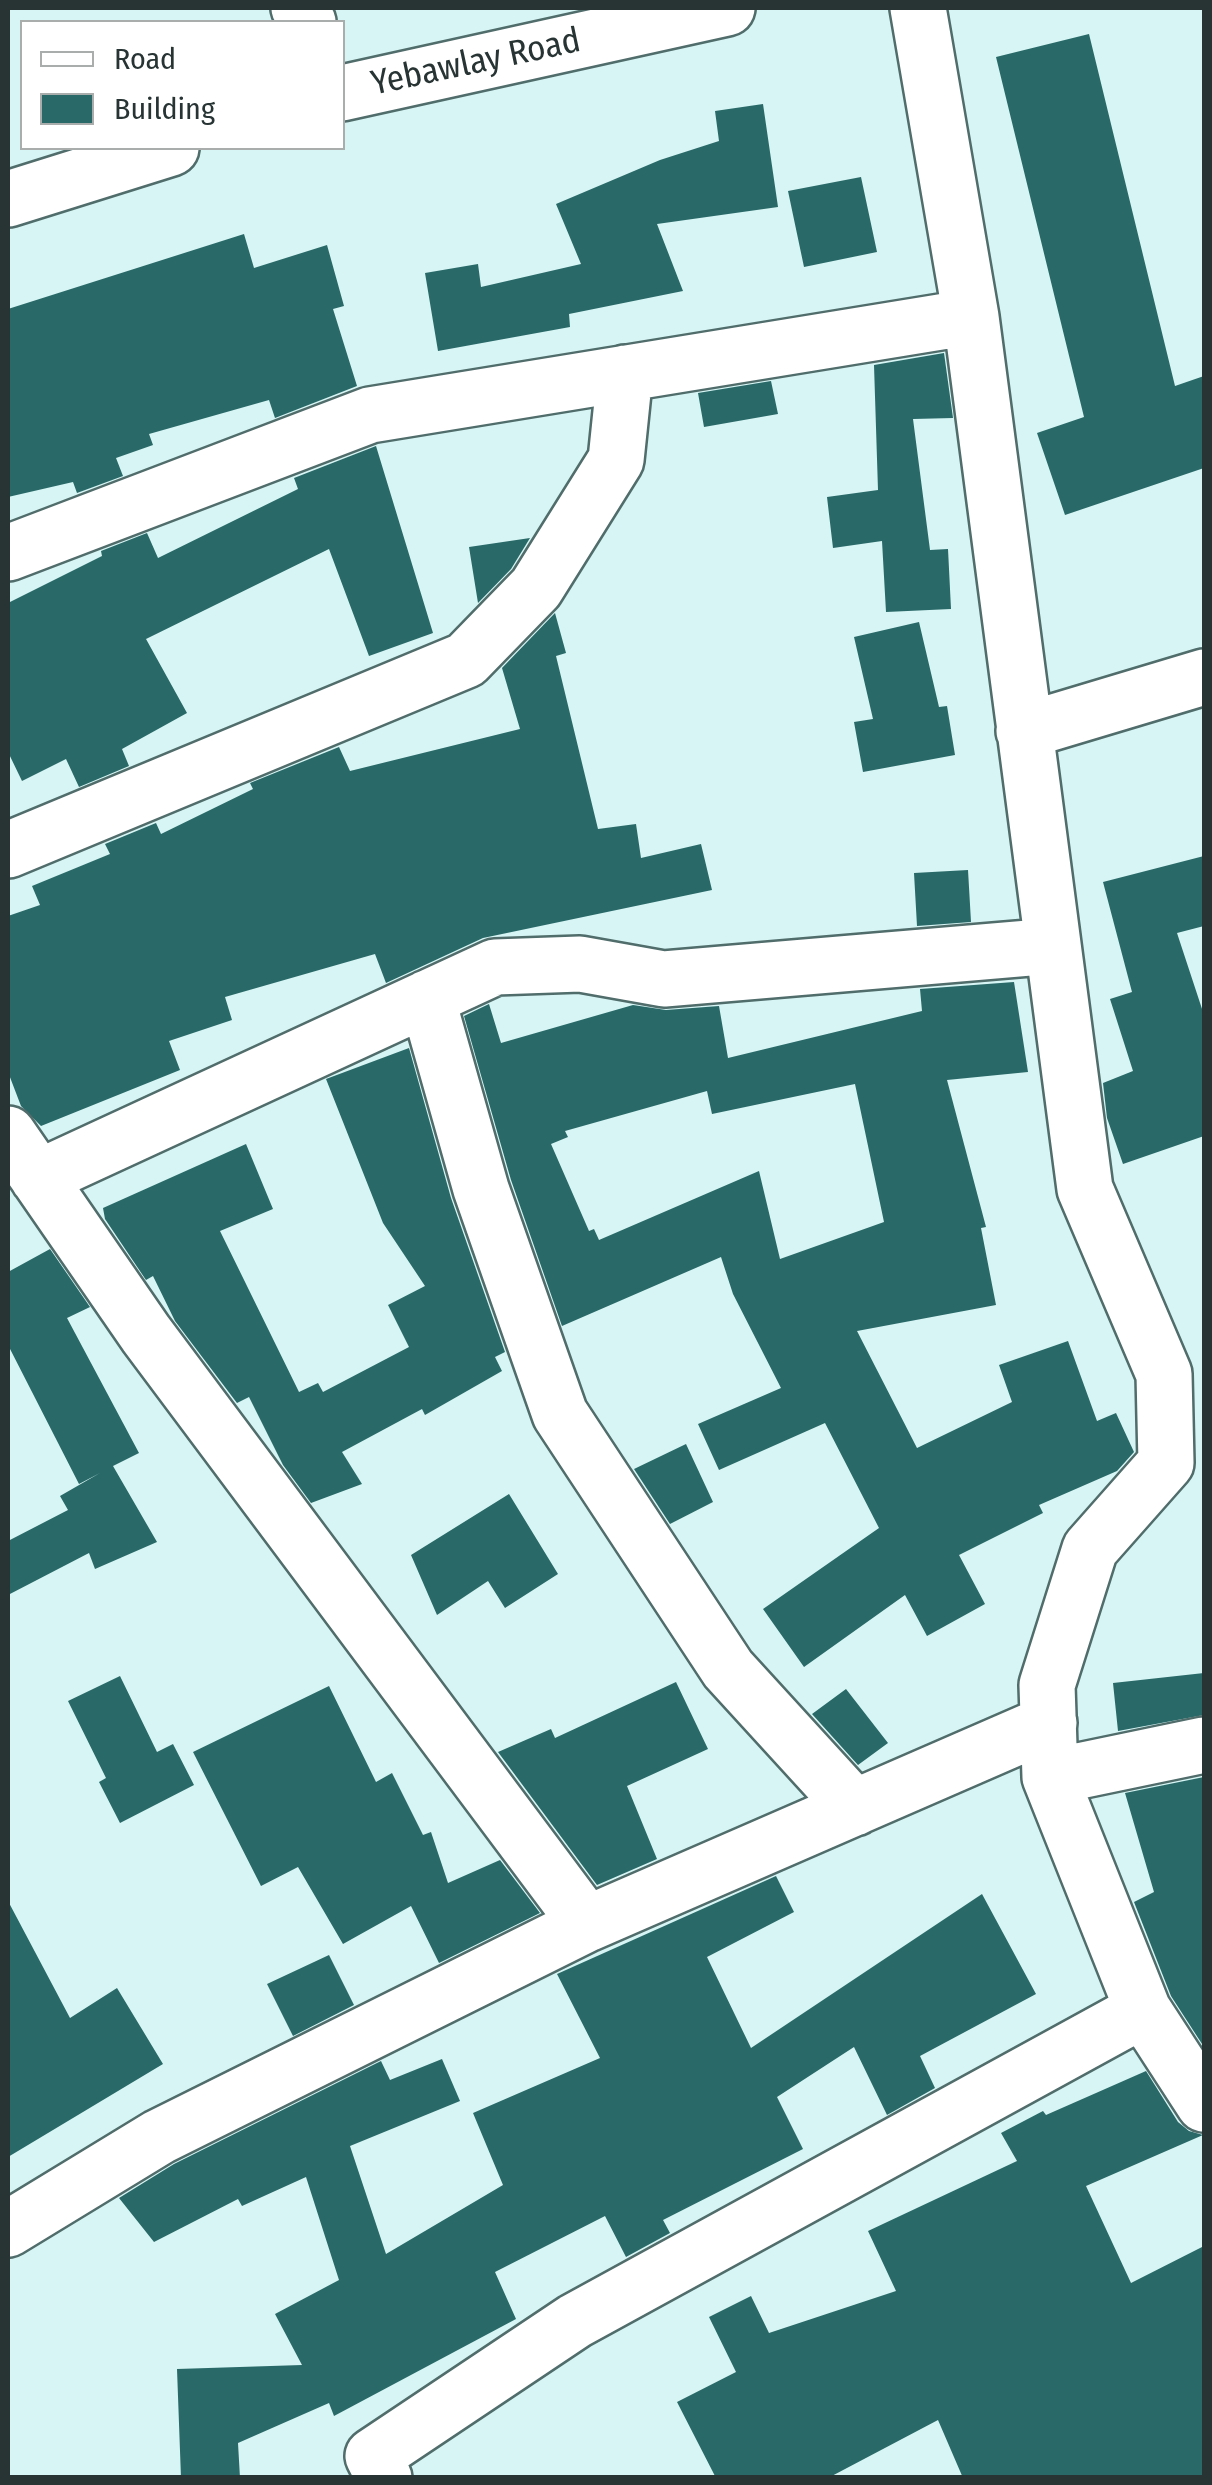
<!DOCTYPE html>
<style>
body{margin:0}
#map{position:relative;width:1212px;height:2485px;overflow:hidden;background:#d6f5f4;font-family:"Fira Sans Condensed",sans-serif}
canvas{display:block}
.frame{position:absolute;inset:0;border:10px solid #273433;pointer-events:none}
.legend{position:absolute;left:20px;top:20px;width:325px;height:130px;box-sizing:border-box;background:#fff;border:2px solid #a9aead;margin:0;padding:12px 18px;list-style:none;font-size:30px;color:#273433}
.legend li{display:flex;align-items:center;gap:20px;height:50px}
.legend b{width:50px;border:2px solid #a9aead}
</style>
<div id="map">
<canvas width="1212" height="2485"></canvas>
<div class="frame"></div>
<ul class="legend">
<li><b style="height:12px;background:#fff"></b>Road</li>
<li><b style="height:28px;background:#296968"></b>Building</li>
</ul>
</div>
<script>
const g = document.querySelector('canvas').getContext('2d');
g.lineJoin = 'round';
function fill(path, color) {
  g.fillStyle = color;
  g.fill(path, 'evenodd');
}
function strokePath(path, color, width, dash) {
  g.strokeStyle = color;
  g.lineWidth = width;
  g.lineCap = dash ? 'butt' : 'round';
  g.setLineDash(dash || []);
  g.stroke(path);
}
function label(font, color, halo, rows, align = 'center') {
  g.font = font + ' "Fira Sans Condensed",sans-serif';
  g.lineWidth = 10;
  g.setLineDash([]);
  g.textBaseline = 'middle';
  g.strokeStyle = halo;
  g.fillStyle = color;
  for (const [text, x, y, turn = 0] of rows) {
    g.save();
    g.translate(x, y);
    g.rotate((+turn || 0) * Math.PI / 180);
    g.textAlign = isNaN(turn) ? turn : align;
    if (halo) g.strokeText(text, 0, 0);
    g.fillText(text, 0, 0);
    g.restore();
  }
}
fill(new Path2D(`
 M1089,34L1175,386L1204,376V468L1065,515L1037,433L1084,417L996,57Z
 M763,104L778,207L657,224L683,291L569,314L570,327L438,351L425,273L478,264L481,287L581,264L556,204L660,160L719,141L715,111Z
 M861,177L877,252L804,267L788,191Z
 M244,234L254,268L327,245L344,306L333,309L357,386L275,418L269,400L149,434L153,445L116,458L123,476L77,493L73,482L8,497V309Z
 M944,353L953,418L913,419L930,550L948,549L951,609L886,612L882,541L833,548L827,497L878,490L874,365Z
 M771,381L778,414L704,427L698,393Z
 M376,446L433,633L369,656L329,549L146,639L187,713L122,749L129,766L79,787L66,759L22,781L8,752V603L102,556L101,551L147,533L158,558L298,489L294,478Z
 M530,538L511,569L478,603L469,547Z
 M555,613L566,653L556,656L598,829L636,824L641,858L701,844L712,890L483,938L386,983L375,954L225,997L232,1020L169,1041L180,1070L41,1126L21,1106L8,1072V916L40,905L32,886L110,854L105,844L156,823L161,834L253,789L250,783L339,747L350,771L520,729L502,668Z
 M919,622L939,707L947,706L955,755L863,772L854,722L873,719L854,637Z
 M1204,856V926L1177,933L1204,1015V1136L1123,1164L1107,1118L1103,1083L1133,1071L1110,999L1132,992L1103,882Z
 M968,870L971,922L917,926L914,873Z
 M1014,982L1028,1072L947,1080L986,1227L981,1228L996,1305L857,1331L917,1448L1012,1402L999,1365L1068,1341L1097,1421L1116,1413L1134,1452L1117,1471L1039,1505L1043,1513L959,1555L985,1604L927,1636L905,1595L804,1667L763,1609L879,1528L825,1423L719,1470L698,1424L781,1388L733,1294L721,1257L562,1326L511,1180L464,1016L489,1004L501,1043L633,1005L666,1010L719,1006L728,1058L922,1011L920,989ZM855,1084L884,1222L780,1259L759,1171L599,1240L594,1229L589,1231L551,1144L568,1137L565,1131L707,1091L712,1114Z
 M409,1048L451,1198L505,1352L495,1357L502,1371L425,1415L422,1409L342,1452L362,1484L311,1503L283,1465L249,1397L237,1403L175,1321L153,1276L146,1280L105,1219L103,1208L246,1144L273,1209L220,1231L299,1392L318,1383L323,1392L409,1347L388,1305L425,1286L383,1223L326,1079Z
 M50,1249L90,1307L67,1318L139,1453L113,1466L157,1542L95,1569L89,1553L8,1595V1541L68,1510L60,1496L100,1473L79,1484L8,1345V1272Z
 M686,1444L713,1502L670,1524L634,1469Z
 M509,1494L558,1574L505,1608L488,1581L437,1615L411,1555Z
 M1204,1673V1715L1118,1731L1113,1683Z
 M120,1676L157,1752L173,1744L194,1785L120,1823L99,1782L106,1778L68,1701Z
 M676,1682L708,1749L627,1786L657,1859L597,1885L498,1752L551,1729L555,1738Z
 M329,1686L376,1782L392,1773L423,1835L431,1832L448,1883L500,1860L540,1913L439,1963L411,1906L343,1944L298,1867L261,1886L193,1752Z
 M846,1689L888,1743L858,1765L812,1714Z
 M1204,1777V2047L1171,1996L1134,1902L1154,1892L1125,1793Z
 M776,1876L794,1912L707,1957L751,2048L982,1894L1036,1994L920,2056L935,2088L887,2115L854,2047L777,2097L803,2149L663,2220L670,2233L626,2257L605,2216L495,2272L516,2319L334,2416L329,2403L238,2443L240,2478H181L177,2369L302,2365L275,2314L339,2280L306,2177L242,2206L238,2199L154,2242L119,2198L174,2164L381,2061L390,2080L442,2059L460,2101L350,2146L386,2254L503,2185L473,2113L600,2058L557,1974Z
 M8,1901L70,2018L117,1988L163,2064L8,2157Z
 M329,1955L354,2005L293,2036L267,1984Z
 M1146,2071L1178,2122L1189,2131L1203,2135L1086,2186L1131,2283L1204,2246V2478H963L938,2420L828,2478H716L677,2402L736,2372L709,2317L751,2296L769,2333L896,2291L868,2231L1017,2161L1001,2133L1043,2111L1046,2115Z`), '#296968');
const street = new Path2D(`
 M299,8L308,22
 M918,8L971,317L1085,1189L1164,1374L1166,1463L1090,1549L1047,1685L1050,1777L1143,2010L1204,2104
 M8,553L370,415L971,317
 M1024,731L1204,677
 M8,850L466,660L536,588L616,460L625,373
 M427,998L481,1189L560,1414L728,1669L855,1808
 M8,1134L146,1334L587,1924
 M38,1178L495,967L580,964L664,979L1053,946
 M1050,1777L1204,1745
 M8,2229L159,2137L587,1924L1049,1723
 M384,2478L373,2456L575,2321L1143,2010`);
const secondary = new Path2D(`
 M342,93L727,8
 M8,199L171,148`);
strokePath(street, '#506c6b', 60);
strokePath(secondary, '#506c6b', 60);
strokePath(street, '#fff', 55);
strokePath(secondary, '#fff', 55);
label('35px', '#273433', '#fff', [
 ["Yebawlay Road",476,63,-12]
]);
</script>
